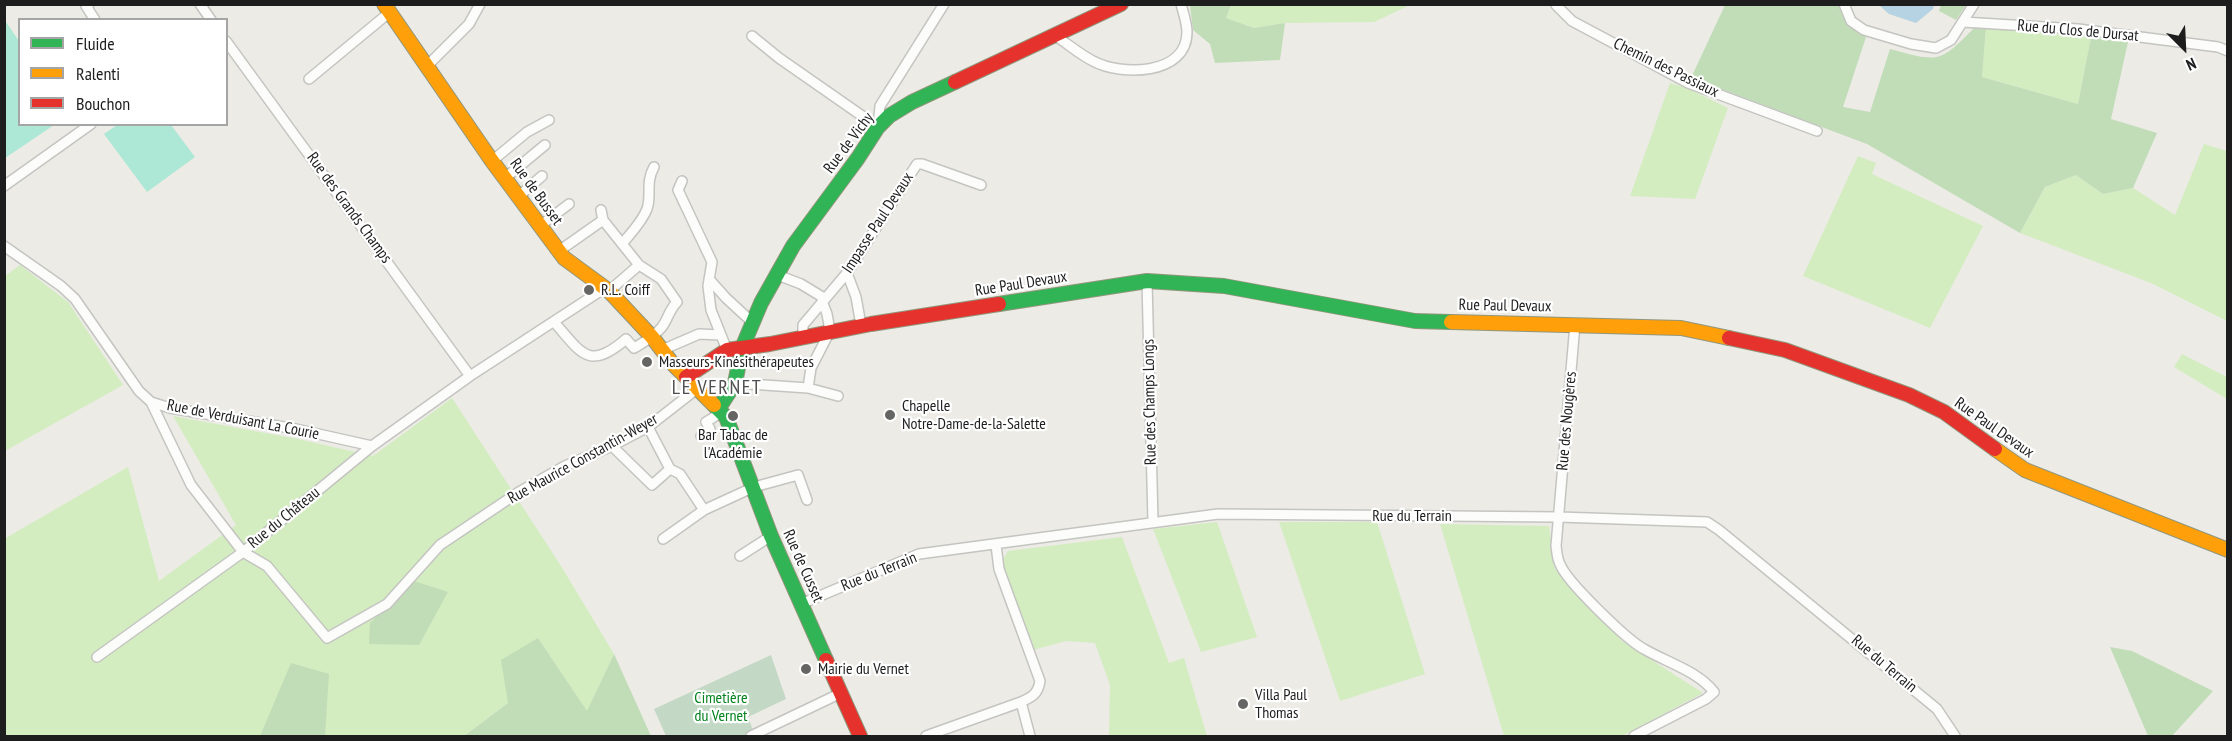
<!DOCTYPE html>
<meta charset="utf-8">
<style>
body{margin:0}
#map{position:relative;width:2232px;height:741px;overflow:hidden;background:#ecebe5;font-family:"PT Sans Narrow",sans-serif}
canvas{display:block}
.frame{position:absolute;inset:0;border:6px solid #1d1d1d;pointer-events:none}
.legend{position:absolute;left:18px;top:18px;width:210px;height:108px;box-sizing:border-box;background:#fff;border:2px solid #a5a5a5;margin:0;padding:8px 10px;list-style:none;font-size:18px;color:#1d1d1d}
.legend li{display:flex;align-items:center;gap:12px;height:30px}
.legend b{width:30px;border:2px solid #a5a5a5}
.north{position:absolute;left:2154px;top:18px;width:60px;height:60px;-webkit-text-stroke:4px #fff;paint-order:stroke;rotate:156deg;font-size:16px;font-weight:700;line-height:24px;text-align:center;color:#1d1d1d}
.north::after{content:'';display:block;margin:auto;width:21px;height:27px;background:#1d1d1d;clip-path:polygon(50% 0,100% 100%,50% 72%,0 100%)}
</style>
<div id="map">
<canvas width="2232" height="741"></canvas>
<div class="frame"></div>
<ul class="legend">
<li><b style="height:8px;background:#30b455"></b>Fluide</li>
<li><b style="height:8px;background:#ff9f0a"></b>Ralenti</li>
<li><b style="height:8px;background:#e5322d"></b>Bouchon</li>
</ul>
<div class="north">N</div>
</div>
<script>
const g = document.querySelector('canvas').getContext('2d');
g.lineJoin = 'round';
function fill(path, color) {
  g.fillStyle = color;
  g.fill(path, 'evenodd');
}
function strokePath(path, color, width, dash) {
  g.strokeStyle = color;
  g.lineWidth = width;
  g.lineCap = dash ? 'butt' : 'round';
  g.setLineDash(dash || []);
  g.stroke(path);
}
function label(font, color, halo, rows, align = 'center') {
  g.font = font + ' "PT Sans Narrow",sans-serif';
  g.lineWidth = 4.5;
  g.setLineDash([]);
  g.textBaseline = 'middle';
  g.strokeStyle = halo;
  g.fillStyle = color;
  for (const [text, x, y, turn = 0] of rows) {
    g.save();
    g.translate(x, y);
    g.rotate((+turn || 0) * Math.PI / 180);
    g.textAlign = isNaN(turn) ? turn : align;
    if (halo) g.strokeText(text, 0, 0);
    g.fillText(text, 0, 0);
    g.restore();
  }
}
fill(new Path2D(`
 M1231,5H1410L1374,22L1285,23L1254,28L1226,18Z
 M1986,28L2091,37L2078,104L1982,77Z
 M1670,83L1687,88L1728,108L1695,199L1630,196Z
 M2204,144L2227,151V321L2151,283L2020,233L2045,187L2076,175L2103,194L2133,188L2175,215Z
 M1858,156L1876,163L1872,174L1983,226L1930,328L1803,276Z
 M20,265L68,302L123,385L5,451V276Z
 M2182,354L2227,377V399L2174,367Z
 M452,398L561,566L614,654L587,712L538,638L508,703L464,736H5L4,539L128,467L159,581L236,525L173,416L298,439L373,456Z
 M1217,522L1257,637L1201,652L1153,529Z
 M1279,522H1377L1425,674L1340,701Z
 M1440,524L1549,526L1555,569L1622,641L1703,693L1622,736H1504Z
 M1122,537L1169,663L1184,658L1207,736H1109L1110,685L1095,643L1066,641L1033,650L1001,563L1008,551Z`), '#d3edc1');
fill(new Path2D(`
 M1190,5H1231L1226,18L1254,28L1285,23L1280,60L1215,63L1210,44L1193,30Z
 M1725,5H1839L1848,25L1866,37L1843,107L1870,112L1890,49C1939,62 1939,64 1975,27H1986L1982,77L2078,104L2091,37L2128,42L2111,119L2157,133L2133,188L2103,194L2076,175L2045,187L2020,233L1867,144L1691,78Z
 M1941,5V4L1966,5L1956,20L1939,11Z
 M414,581L448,592L419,645L369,644L370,623Z
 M538,638L587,711L614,654L651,736H464L508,703L501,660Z
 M2110,647L2132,651L2213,691L2172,736H2148Z
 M291,663L329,674L325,736H260Z`), '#c1ddb8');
fill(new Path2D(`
 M771,655L786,699L748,717L754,733L745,736H666L654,709Z`), '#c3d9c6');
fill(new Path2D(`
 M4,19L19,41L20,124L54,125L5,158Z
 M117,125H171L195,157L147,192L104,134Z`), '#ade8d6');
fill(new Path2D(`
 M1879,5H1934L1933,9L1916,23L1889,14Z`), '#b5d3e2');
const street = new Path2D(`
 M89,4L86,6L95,20
 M200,4L211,20
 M1844,4L1851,21L1864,30L1911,44L1936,48L1951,40L1974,4
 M1556,5L1572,21L1688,83L1817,131
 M1963,22L2078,29L2218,47L2228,51
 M1054,35C1067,43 1079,54 1093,61C1120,76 1187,76 1187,32C1187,23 1183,12 1181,4
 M752,36L779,58L878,127
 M226,41L470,376
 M427,66L469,24L480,4
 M309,79L390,12
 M878,127L880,106L944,4
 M492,161L527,132L549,120
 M505,178L545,145
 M682,181L678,190L712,262L708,286L711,310L727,350
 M4,186L91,124
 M518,197L542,176
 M540,226L569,204
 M622,244C631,233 642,222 647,209C652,195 645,183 654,167
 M4,246L61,286L75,299L139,391L151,402L170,408L296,429L372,446
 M559,251L603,220
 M847,273L856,297L861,325
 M775,274L801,284L824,298
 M709,279L726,298L752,322
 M1147,281L1153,522
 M609,291L639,265
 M554,322C581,352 588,372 626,339L634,348C644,342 654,337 662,327C668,319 669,310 677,302L661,279L639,265L603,220L601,210
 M1575,324L1556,546C1557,552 1557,559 1560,564C1566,581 1627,640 1644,649C1666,662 1698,671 1714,692L1706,699L1634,736
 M803,336V325L847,273L917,164H922L981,185
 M662,350L699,334L721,335
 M735,383L808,388L838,396
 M808,388L811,368L830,331L827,314L822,301
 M151,402L191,485L243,552L267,566L327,638L387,604L440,545L519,492L565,466L612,446L648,427L698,388
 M648,427L670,469L680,474L704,510L754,487L798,475L807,500
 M701,436L710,429L706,422L722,412
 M612,446L652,485L670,469
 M663,539L704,510
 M740,556L771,536
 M801,604L919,554L1218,514L1559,517L1707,522L1719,530L1937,709L1955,736
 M97,657L243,552L372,446L470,376L605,288
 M1021,702L1030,736
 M751,736L841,693
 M926,736L1021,702C1032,697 1038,694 1040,681L999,569L996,545`);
const fast = new Path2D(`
 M999,304L1147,281L1224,286L1415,321L1451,322
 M714,405L726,417L771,536L826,660
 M719,408L735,383L742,348L761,303L793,246L858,158L878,127L889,116L912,102L955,82`);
const slow = new Path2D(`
 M384,4L492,161L564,258L609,291L652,337L672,363L714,405
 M1451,322L1681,328L1729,338
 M1995,449L2025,470L2228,550`);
const jam = new Path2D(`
 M955,82L1121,4
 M1729,338L1785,350L1909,395L1944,412L1995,449
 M686,377L727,350L770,344L871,324L999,304
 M826,660L860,736`);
strokePath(street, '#c4c4c1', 12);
strokePath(fast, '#91967c', 16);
strokePath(slow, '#91967c', 16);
strokePath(jam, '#91967c', 16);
strokePath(street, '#fcfcfb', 9);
strokePath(fast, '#30b455', 14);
strokePath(slow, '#ff9f0a', 14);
strokePath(jam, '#e5322d', 14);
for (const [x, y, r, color] of [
 [589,290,6,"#656563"],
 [647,362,6,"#656563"],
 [890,415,6,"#656563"],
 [733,416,6,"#656563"],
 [806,669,6,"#656563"],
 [1243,704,6,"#656563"]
]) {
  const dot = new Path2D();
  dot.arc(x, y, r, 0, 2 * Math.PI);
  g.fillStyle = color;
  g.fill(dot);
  strokePath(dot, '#fff', 2);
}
label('16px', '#1d1d1d', '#fff', [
 ["Rue du Clos de Dursat",2078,31,5],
 ["Chemin des Passiaux",1666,68,26],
 ["Rue de Vichy",849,143,-53],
 ["Rue de Busset",536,192,54],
 ["Rue des Grands Champs",349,208,54],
 ["Impasse Paul Devaux",878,223,-57],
 ["Rue Paul Devaux",1021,284,-9],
 ["Rue Paul Devaux",1505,306,1],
 ["Rue des Champs Longs",1150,402,-91],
 ["Rue de Verduisant La Courie",243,420,11],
 ["Rue des Nougères",1567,421,-85],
 ["Rue Paul Devaux",1994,428,35],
 ["Rue Maurice Constantin-Weyer",583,459,-29],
 ["Rue du Terrain",1412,516],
 ["Rue du Château",284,518,-39],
 ["Rue de Cusset",803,566,66],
 ["Rue du Terrain",879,572,-22],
 ["Rue du Terrain",1884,664,40]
]);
label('16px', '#1d1d1d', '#fff', [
 ["R.L. Coiff",601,290],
 ["Masseurs-Kinésithérapeutes",659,362],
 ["Chapelle",902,406],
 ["Notre-Dame-de-la-Salette",902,424],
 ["Bar Tabac de",733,435,"center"],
 ["l'Académie",733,453,"center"],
 ["Mairie du Vernet",818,669],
 ["Villa Paul",1255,695],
 ["Thomas",1255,713]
], 'left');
label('16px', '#03831e', '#fff', [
 ["Cimetière",721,698],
 ["du Vernet",721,716]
]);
g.letterSpacing = '1.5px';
label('20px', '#505050', '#fff', [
 ["LE VERNET",717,388]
]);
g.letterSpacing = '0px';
</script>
